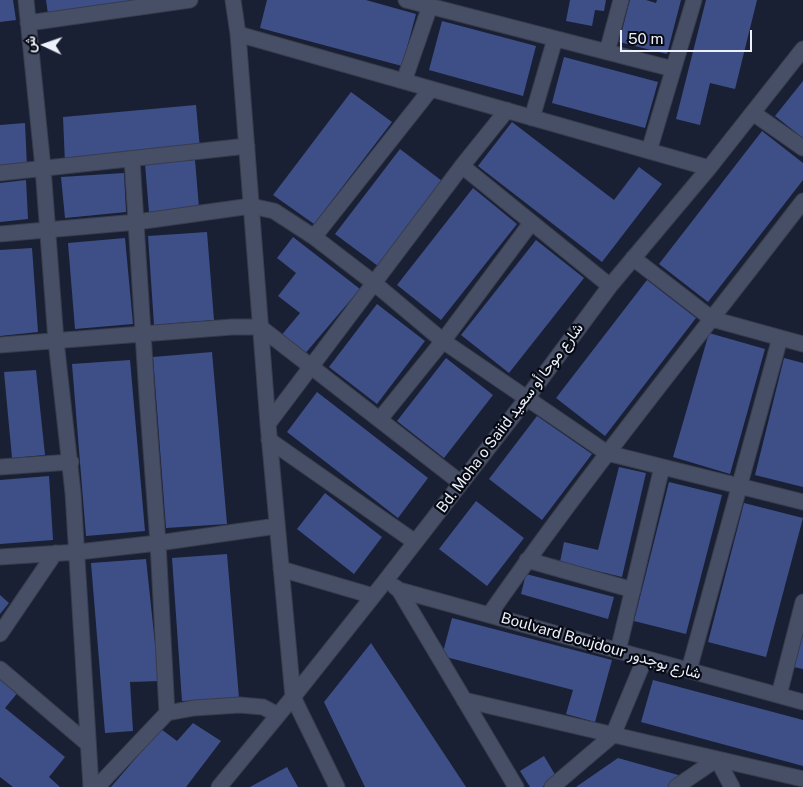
<!DOCTYPE html>
<meta charset="utf-8">
<style>
body{margin:0}
#map{position:relative;width:803px;height:787px;overflow:hidden;background:#192034;font-family:"Public Sans",Vazirmatn,sans-serif}
canvas{display:block}
.north{position:absolute;left:20px;top:20px;width:50px;height:50px;-webkit-text-stroke:4px #070a13;paint-order:stroke;rotate:273deg;font-size:14px;font-weight:700;line-height:20px;text-align:center;color:#edf1fc}
.north::after{content:'';display:block;margin:auto;width:18px;height:22px;background:#edf1fc;clip-path:polygon(50% 0,100% 100%,50% 72%,0 100%)}
.scale{position:absolute;left:620px;top:30px;width:132px;height:22px;box-sizing:border-box;border:2px solid #edf1fc;border-top:0;padding-left:6px;font-size:15px;line-height:18px;white-space:nowrap;color:#edf1fc;-webkit-text-stroke:4px #070a13;paint-order:stroke}
</style>
<div id="map">
<canvas width="803" height="787"></canvas>
<div class="north">ش</div>
<div class="scale">50 m</div>
</div>
<script>
const g = document.querySelector('canvas').getContext('2d');
g.lineJoin = 'round';
function fill(path, color) {
  g.fillStyle = color;
  g.fill(path, 'evenodd');
}
function strokePath(path, color, width, dash) {
  g.strokeStyle = color;
  g.lineWidth = width;
  g.lineCap = dash ? 'butt' : 'round';
  g.setLineDash(dash || []);
  g.stroke(path);
}
function label(font, color, halo, rows, align = 'center') {
  g.font = font + ' "Public Sans",Vazirmatn,sans-serif';
  g.lineWidth = 4.5;
  g.setLineDash([]);
  g.textBaseline = 'middle';
  g.strokeStyle = halo;
  g.fillStyle = color;
  for (const [text, x, y, turn = 0] of rows) {
    g.save();
    g.translate(x, y);
    g.rotate((+turn || 0) * Math.PI / 180);
    g.textAlign = isNaN(turn) ? turn : align;
    if (halo) g.strokeText(text, 0, 0);
    g.fillText(text, 0, 0);
    g.restore();
  }
}
fill(new Path2D(`
 M0,0H13L16,20L0,22Z
 M46,0H157L48,14Z
 M267,0H366L416,14L402,66L260,28Z
 M570,0H606L604,11L595,10L592,26L566,21Z
 M630,0H646L656,3L657,0H681L667,54L619,42Z
 M706,0H757L735,89L710,83L700,125L676,119Z
 M442,21L536,46L523,96L429,70Z
 M564,57L658,82L645,128L552,103Z
 M803,81V138L775,116Z
 M351,92L392,122L314,224L273,195Z
 M196,105L200,149L65,163L63,117Z
 M512,122L614,200L639,167L662,184L602,262L478,166Z
 M25,123L27,168L0,170V125Z
 M762,131L803,163V180L708,302L659,264Z
 M400,149L442,181L378,266L335,234Z
 M195,160L199,208L149,212L145,164Z
 M124,173L126,212L65,218L61,177Z
 M26,180L28,219L0,222V183Z
 M473,188L517,224L441,320L397,285Z
 M207,232L214,320L154,325L148,236Z
 M293,237L360,289L303,356L280,337L300,313L278,296L296,273L277,258Z
 M125,238L133,324L75,329L68,243Z
 M536,240L584,278L509,373L461,335Z
 M32,248L38,332L0,336V250Z
 M647,280L696,318L605,436L556,398Z
 M377,304L425,341L377,404L329,367Z
 M709,333L765,349L730,474L673,457Z
 M212,352L227,524L166,528L153,357Z
 M446,358L493,395L444,458L397,421Z
 M784,358L803,363V487L755,475Z
 M130,360L145,531L86,536L72,364Z
 M36,370L45,455L12,458L4,372Z
 M317,392L428,478L398,518L287,432Z
 M537,416L592,454L542,520L489,479Z
 M619,467L646,473L622,577L560,562L564,542L598,550Z
 M49,476L53,540L0,544V480Z
 M669,482L722,495L686,634L634,621Z
 M325,493L382,537L354,574L297,529Z
 M476,501L524,538L487,586L439,549Z
 M744,503L803,518L766,657L708,642Z
 M227,554L239,698L182,701L172,558Z
 M146,559L159,681L130,682L133,731L105,733L91,563Z
 M526,574L614,597L608,619L521,594Z
 M0,595L9,603L0,614Z
 M803,614V669L789,666Z
 M452,618L612,660L595,722L566,714L573,690L442,656Z
 M371,643L466,787H365L324,702Z
 M0,677L19,691L5,708L65,757L49,777L60,787H13L0,777Z
 M653,680L803,720V766L641,722Z
 M193,723L221,741L186,787H111L161,729L177,741Z
 M544,756L557,778L542,787H530L520,771Z
 M618,758L689,778L674,787H576Z
 M287,767L298,787H250Z`), '#3e4f88');
const street = new Path2D(`
 M26,0L43,168L56,341L73,493L91,787
 M233,0L238,34L268,424L293,697L337,787
 M406,0L673,69
 M28,23L190,0
 M238,34L709,168
 M607,52L621,0
 M404,81L430,6
 M753,113L803,148
 M532,118L555,39
 M649,151L694,0
 M132,159L147,396L158,543L167,713
 M462,166L610,286
 M0,173L247,146
 M0,234L137,222L251,206L274,211L314,237L374,283L443,341L607,453L803,502
 M314,237L431,89
 M633,258L712,319L803,344
 M0,345L232,327H260L461,483
 M380,419L443,341L531,223
 M268,424L462,166L507,110
 M269,440L415,542
 M0,467L71,462
 M0,557L78,552L158,543L277,526
 M527,560L633,590
 M281,569L373,596
 M395,587L399,590L516,787
 M399,590L803,702
 M489,615C588,473 698,338 803,201
 M0,634L55,553
 M618,651L662,467
 M0,669L88,744
 M689,670L780,338
 M779,695L803,602
 M464,700L803,779
 M97,787L167,713L194,708L240,705L263,707L278,715
 M219,787L293,697L386,580L527,398L610,286L709,168L803,49
 M552,787L613,735L645,658
 M676,787L717,759L732,787`);
strokePath(street, '#383c4c', 17);
strokePath(street, '#474f66', 15);
label('15px', '#edf1fc', '#070a13', [
 ["Bd. Moha o Saiid شارع موحا أو سعيد",510,418,-53],
 ["Boulvard Boujdour شارع بوجدور",601,646,16]
]);
</script>
